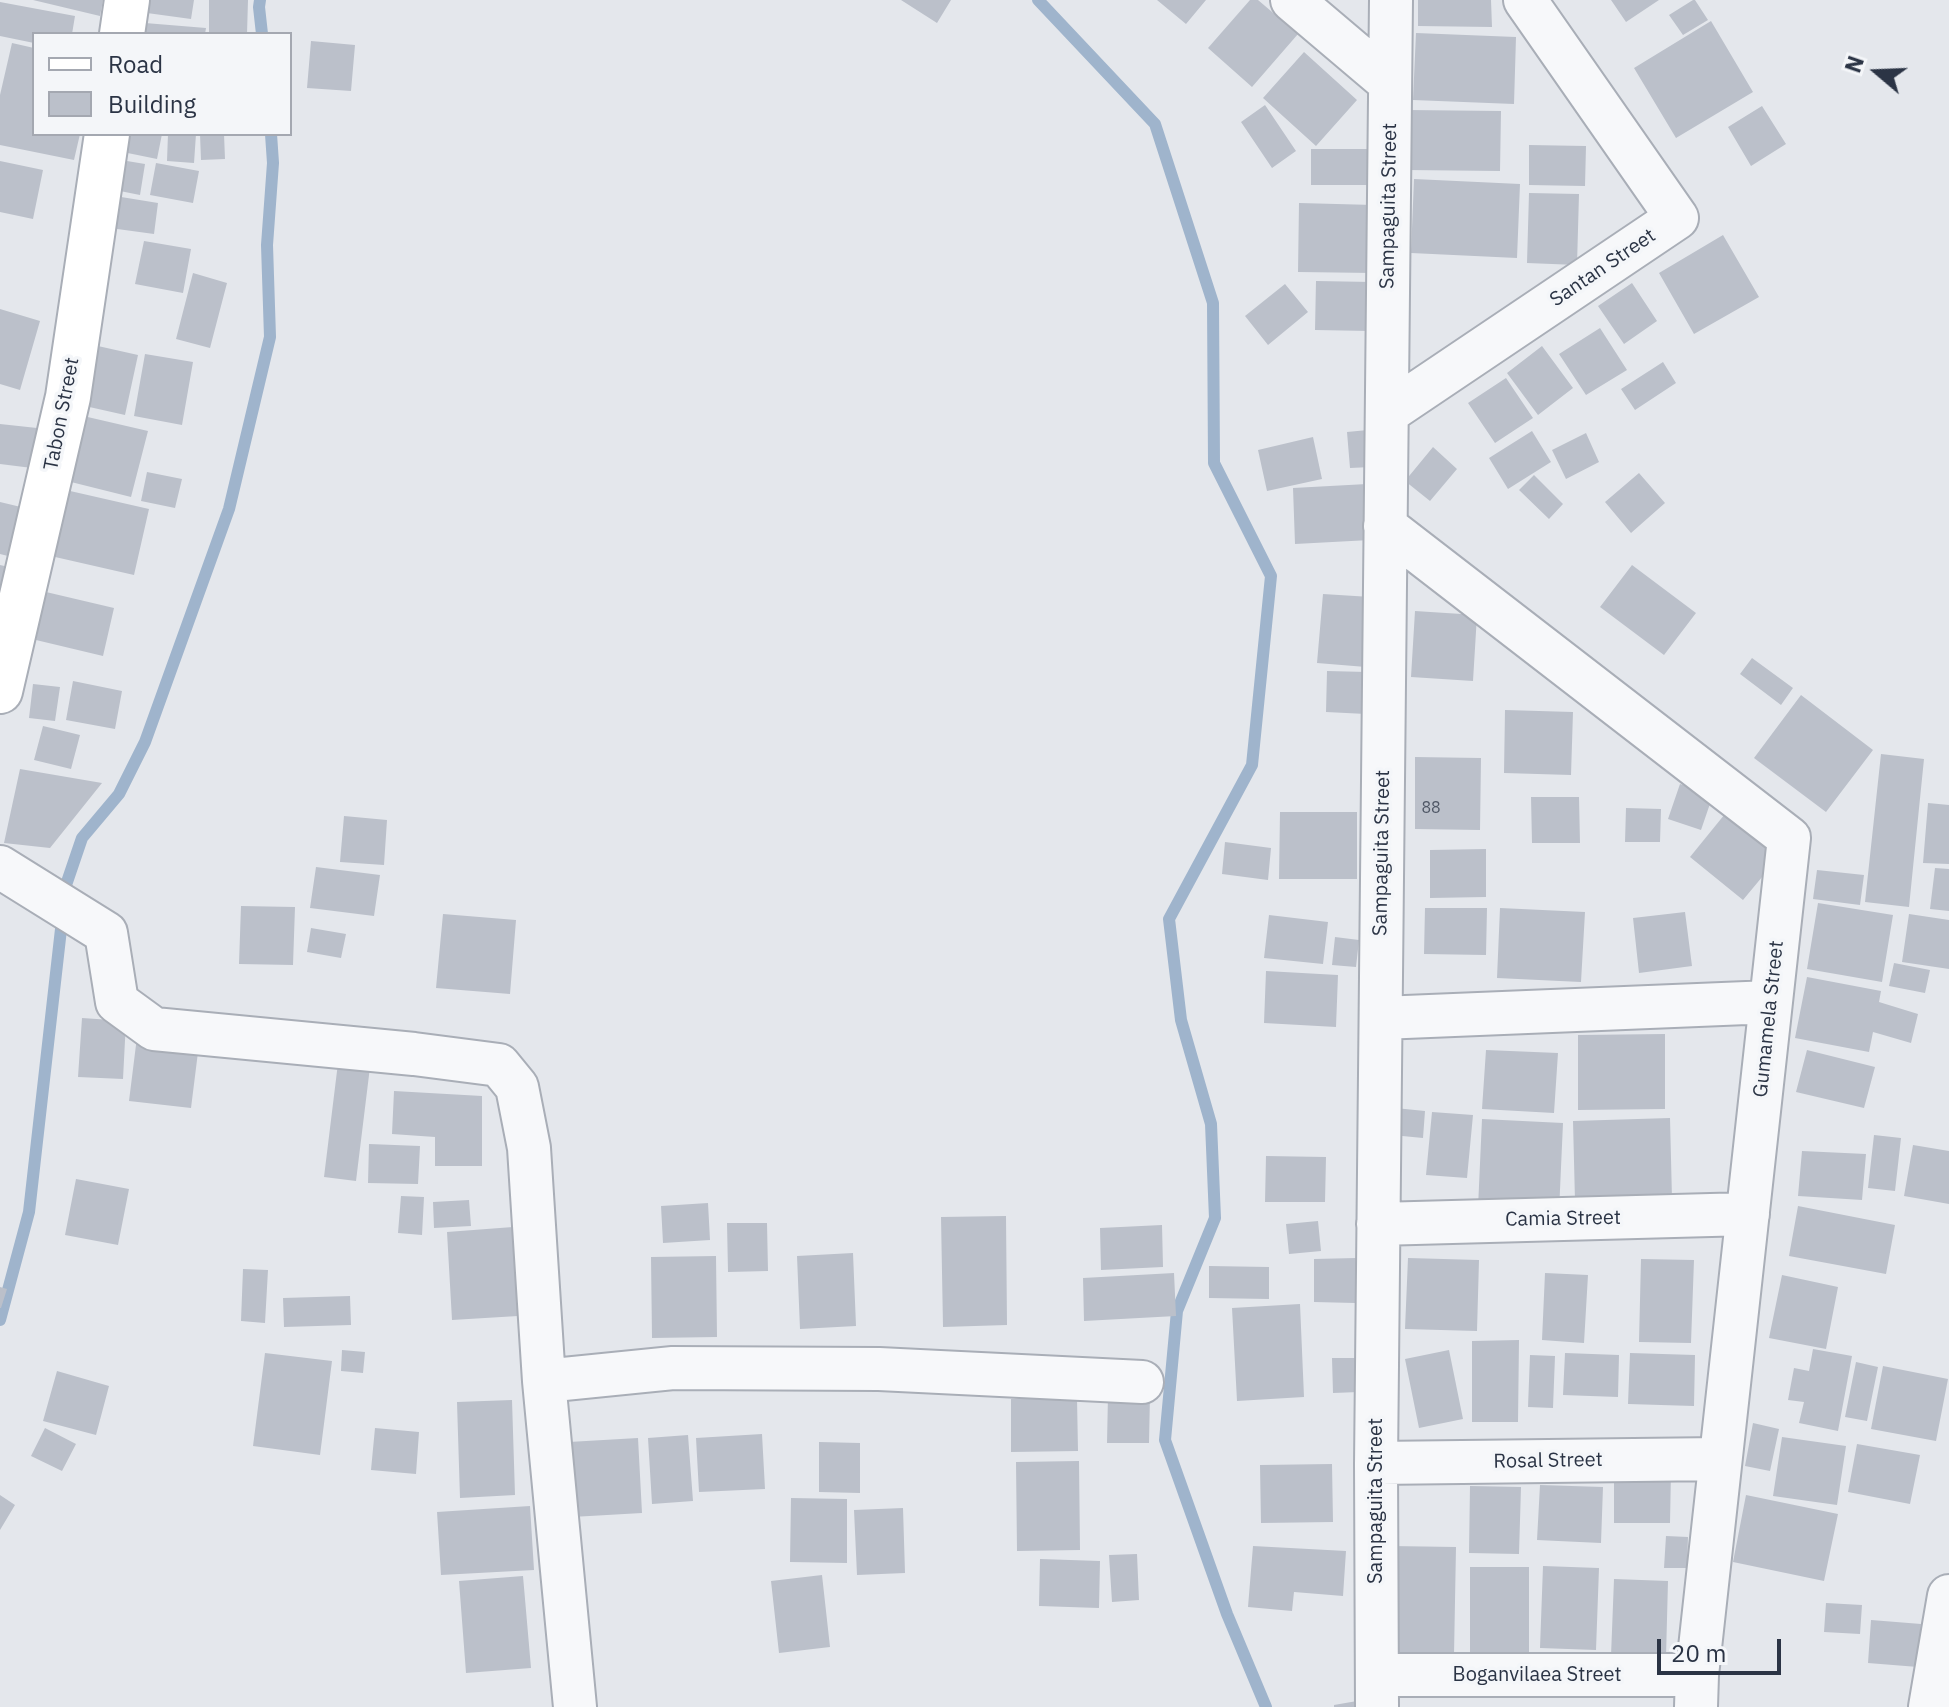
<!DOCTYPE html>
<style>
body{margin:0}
#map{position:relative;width:1949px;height:1707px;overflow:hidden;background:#e4e7ec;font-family:"IBM Plex Sans",sans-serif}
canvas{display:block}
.legend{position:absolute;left:32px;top:32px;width:260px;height:104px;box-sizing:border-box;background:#f4f6f9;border:2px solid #a4a8b1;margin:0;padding:10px 14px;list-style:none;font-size:24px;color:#2b3445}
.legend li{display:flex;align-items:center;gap:16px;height:40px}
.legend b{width:40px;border:2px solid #a4a8b1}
.north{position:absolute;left:1837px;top:32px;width:80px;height:80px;-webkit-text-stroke:6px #f4f6f9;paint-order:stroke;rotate:289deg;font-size:22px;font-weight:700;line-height:32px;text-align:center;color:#2b3445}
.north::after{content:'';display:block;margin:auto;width:28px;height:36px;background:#2b3445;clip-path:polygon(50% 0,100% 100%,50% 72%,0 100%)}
.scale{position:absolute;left:1657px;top:1639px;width:124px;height:36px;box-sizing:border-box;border:4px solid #2b3445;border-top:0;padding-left:10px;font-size:24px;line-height:28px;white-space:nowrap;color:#2b3445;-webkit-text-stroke:6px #f4f6f9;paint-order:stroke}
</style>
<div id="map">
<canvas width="1949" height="1707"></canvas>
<ul class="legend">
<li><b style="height:10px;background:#fff"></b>Road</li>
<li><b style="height:22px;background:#bbc0ca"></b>Building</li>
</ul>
<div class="north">N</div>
<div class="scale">20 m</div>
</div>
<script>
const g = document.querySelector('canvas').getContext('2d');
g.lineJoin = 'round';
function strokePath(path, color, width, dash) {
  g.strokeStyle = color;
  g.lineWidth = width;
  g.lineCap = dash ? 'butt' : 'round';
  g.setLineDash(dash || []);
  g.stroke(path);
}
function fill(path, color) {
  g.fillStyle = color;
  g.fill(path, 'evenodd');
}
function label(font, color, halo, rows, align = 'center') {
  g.font = font + ' "IBM Plex Sans",sans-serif';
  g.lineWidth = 7;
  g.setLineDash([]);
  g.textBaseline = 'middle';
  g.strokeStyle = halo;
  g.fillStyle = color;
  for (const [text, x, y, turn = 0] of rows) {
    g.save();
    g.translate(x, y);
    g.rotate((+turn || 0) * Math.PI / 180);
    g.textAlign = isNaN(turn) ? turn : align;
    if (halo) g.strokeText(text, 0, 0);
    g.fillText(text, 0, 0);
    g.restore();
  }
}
strokePath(new Path2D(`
 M260,0L259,7L262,34
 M1038,0L1155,124L1213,303L1214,463L1271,576L1252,765L1169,919L1181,1020L1211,1124L1215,1218L1177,1311L1165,1440L1227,1614L1266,1707
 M0,1320L29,1212L66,885L82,838L119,794L145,742L229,509L270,337L267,245L273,163L271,134`), '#9fb4cc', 12);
fill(new Path2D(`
 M33,0H103L100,16Z
 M149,0H194L191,19L147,13Z
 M209,0H248L247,34H209Z
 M901,0H951L937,23Z
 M1157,0H1206L1186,24Z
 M1250,0H1258L1298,34L1252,87L1208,48Z
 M1418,0H1491L1492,27L1418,26Z
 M1611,0H1659L1626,22Z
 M1693,0H1695L1708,20L1683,35L1669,15Z
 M0,2L75,16L72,34H34V43L0,36Z
 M1711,21L1753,92L1676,138L1634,68Z
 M145,23L206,28L205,34H144Z
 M1416,33L1516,37L1514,104L1413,100Z
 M311,41L355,45L351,91L307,88Z
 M12,43L34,48V134H80L74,160L0,145V95Z
 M1304,52L1357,100L1316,146L1263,98Z
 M1265,105L1296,151L1272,168L1241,122Z
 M1762,106L1786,144L1751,166L1728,127Z
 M1407,110L1501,111L1500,171L1406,170Z
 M116,134H162L157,159L113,150Z
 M168,134H196L194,163L167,161Z
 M200,134H224L225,159L201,160Z
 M1529,145L1586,146L1585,186L1529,185Z
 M1311,149H1368V185H1311Z
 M115,159L145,164L140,195L110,189Z
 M0,161L43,170L33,219L0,212Z
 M156,163L199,171L193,203L150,195Z
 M1414,179L1520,184L1517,258L1411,253Z
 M1529,193L1579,194L1577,265L1527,263Z
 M115,196L158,203L154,234L110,228Z
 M1299,203L1374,205L1373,273L1298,272Z
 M1723,235L1759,297L1694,334L1659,273Z
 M144,241L191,249L183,293L135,284Z
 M193,273L227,283L210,348L176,339Z
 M1316,281L1372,282L1370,331L1315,330Z
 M1632,283L1657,321L1624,344L1598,306Z
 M1285,284L1308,312L1268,345L1245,316Z
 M0,309L40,321L20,390L0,384Z
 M1600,328L1627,370L1586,395L1559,354Z
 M89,344L138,355L125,415L76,404Z
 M1542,346L1573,388L1538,415L1507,373Z
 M145,354L193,362L182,425L134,416Z
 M1663,362L1676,383L1635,410L1621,389Z
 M1506,378L1533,418L1495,443L1468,403Z
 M79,415L148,431L131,497L63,480Z
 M0,424L37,428L32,468L0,464Z
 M1368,430L1371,467L1350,468L1347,432Z
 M1532,431L1551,462L1508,489L1489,458Z
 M1586,433L1599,462L1566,479L1552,450Z
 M1313,437L1322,479L1267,491L1258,450Z
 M1433,447L1457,469L1430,501L1405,481Z
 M147,472L182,479L175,508L141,501Z
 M1639,473L1665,503L1631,533L1605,502Z
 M1534,475L1563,504L1549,519L1519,490Z
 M1367,484L1370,540L1295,544L1293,488Z
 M57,488L149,509L134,575L42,554Z
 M0,502L25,508L12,557L0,554Z
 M0,565L13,568L9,590L0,589Z
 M1632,565L1696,613L1664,655L1600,607Z
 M46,592L114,608L103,656L36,640Z
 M1323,594L1371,597L1366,667L1317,663Z
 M1415,611L1477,615L1473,681L1411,677Z
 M1752,658L1793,688L1781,705L1740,674Z
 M1327,671L1367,672L1366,714L1326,712Z
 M73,681L122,691L115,729L66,720Z
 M33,684L60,687L55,721L29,718Z
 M1801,695L1873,750L1826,812L1754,758Z
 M1505,710L1573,712L1571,775L1504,773Z
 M43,726L80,735L71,769L34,760Z
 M1881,754L1924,759L1909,907L1865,902Z
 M1415,757L1481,758L1480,830L1415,829Z
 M20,769L102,783L50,848L4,843Z
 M1680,784L1713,795L1701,830L1668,819Z
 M1531,797H1579L1580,843H1532Z
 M1928,803L1949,805V864L1923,863Z
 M1626,808L1661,809L1660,842H1625Z
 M1729,809L1782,853L1743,900L1690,857Z
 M1280,812H1357V879H1279Z
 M344,816L387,820L384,865L340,862Z
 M1225,842L1271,848L1268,880L1222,874Z
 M1486,849V897L1430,898V850Z
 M316,867L380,875L374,916L310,908Z
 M1935,868L1949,869V911L1930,909Z
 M1817,870L1864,875L1860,905L1813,899Z
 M1818,903L1893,915L1882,982L1807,969Z
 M241,906L295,907L293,965L239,964Z
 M1425,908H1487L1486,955L1424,954Z
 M1500,908L1585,912L1581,982L1497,978Z
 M1685,912L1692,966L1639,973L1633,918Z
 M443,914L516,920L510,994L436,988Z
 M1909,914L1949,920V969L1902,962Z
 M1269,915L1328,922L1323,964L1264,958Z
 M311,928L346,934L341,958L307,952Z
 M1335,937L1359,940L1356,967L1332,965Z
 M1894,963L1930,970L1925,993L1889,986Z
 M1266,971L1338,975L1336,1027L1264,1023Z
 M1807,977L1881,991L1879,1002L1918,1014L1911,1043L1873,1032L1869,1052L1795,1038Z
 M82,1018L126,1021L123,1079L78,1077Z
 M1665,1034V1109L1578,1110V1035Z
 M137,1037L199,1044L191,1108L129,1101Z
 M1486,1050L1558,1053L1554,1113L1482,1109Z
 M1807,1050L1875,1067L1864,1108L1796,1092Z
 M338,1063L370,1067L356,1181L324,1177Z
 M394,1091L482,1096V1166H435V1137L392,1134Z
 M1395,1108L1425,1111L1423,1138L1392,1135Z
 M1432,1112L1473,1115L1467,1178L1426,1175Z
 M1670,1118L1672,1199L1575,1201L1573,1121Z
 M1482,1119L1563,1123L1559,1212L1478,1208Z
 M1874,1135L1901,1138L1895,1191L1868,1188Z
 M369,1144L420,1146L418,1184L368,1183Z
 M1913,1145L1949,1151V1204L1904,1196Z
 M1802,1151L1866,1154L1862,1200L1798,1196Z
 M1266,1156L1326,1157L1325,1202H1265Z
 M76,1179L129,1189L118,1245L65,1235Z
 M401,1196L424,1197L422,1235L398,1233Z
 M469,1200L471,1226L434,1228L433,1202Z
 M708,1203L710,1240L663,1243L661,1206Z
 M1798,1206L1895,1225L1886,1274L1789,1256Z
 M1006,1216L1007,1325L943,1327L941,1217Z
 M1318,1221L1321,1251L1289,1254L1286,1224Z
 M727,1223H767L768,1271L728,1272Z
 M1162,1225L1163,1267L1101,1270L1100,1228Z
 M513,1227L518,1316L452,1320L447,1232Z
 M853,1253L856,1326L800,1329L797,1256Z
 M716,1256L717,1337L652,1338L651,1257Z
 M1356,1258L1355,1303L1314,1302V1259Z
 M1408,1258L1479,1260L1477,1331L1405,1329Z
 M1641,1259L1694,1260L1691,1343L1639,1342Z
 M1209,1266L1269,1267V1299L1209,1298Z
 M243,1269L268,1270L265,1323L241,1321Z
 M1174,1273L1176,1316L1084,1321L1083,1278Z
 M1545,1273L1588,1275L1584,1343L1542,1340Z
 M1782,1275L1838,1287L1826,1349L1769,1338Z
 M0,1287L7,1289L1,1308H0Z
 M350,1296L351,1325L284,1327L283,1298Z
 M1300,1304L1304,1397L1237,1401L1232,1308Z
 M1519,1340L1518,1422H1472V1341Z
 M1813,1349L1852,1356L1838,1431L1799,1423L1804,1402L1788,1400L1794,1368L1809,1371Z
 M342,1350L365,1352L363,1373L341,1371Z
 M1449,1350L1463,1419L1419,1428L1405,1359Z
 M265,1353L332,1361L320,1455L253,1446Z
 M1565,1353L1619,1355L1618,1397L1563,1395Z
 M1630,1353L1695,1355L1694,1406L1628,1404Z
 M1530,1355L1555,1356L1553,1408L1528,1407Z
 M1332,1358H1358L1359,1392L1333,1393Z
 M1856,1362L1878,1367L1867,1421L1845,1417Z
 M1883,1366L1948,1379L1936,1441L1871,1429Z
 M57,1371L109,1386L96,1435L43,1421Z
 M1108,1395H1150L1149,1443H1107Z
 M1077,1398L1078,1451L1011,1452V1399Z
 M512,1400L515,1495L460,1498L457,1402Z
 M1753,1423L1779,1429L1770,1471L1745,1466Z
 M45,1428L76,1444L62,1471L31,1456Z
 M375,1428L419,1432L416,1474L371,1470Z
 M762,1434L765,1489L699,1492L696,1438Z
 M688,1435L693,1501L652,1504L648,1438Z
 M1782,1437L1846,1446L1837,1505L1773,1496Z
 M638,1438L642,1513L572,1517L569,1442Z
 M819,1442L860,1443V1493L819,1492Z
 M1857,1444L1920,1455L1910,1504L1848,1492Z
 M1079,1461L1080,1550L1017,1551L1016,1462Z
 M1332,1464L1333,1522L1261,1523L1260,1465Z
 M1614,1471H1671L1670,1523H1614Z
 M1540,1485L1603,1487L1601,1543L1537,1540Z
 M1470,1486L1521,1487L1519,1554L1469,1553Z
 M0,1495L15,1505L0,1530Z
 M1746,1495L1838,1514L1824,1581L1733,1562Z
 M791,1498L847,1499V1563L790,1562Z
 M530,1506L534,1570L441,1575L437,1512Z
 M903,1508L905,1573L857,1575L854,1510Z
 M1666,1536L1688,1537L1687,1568H1664Z
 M1253,1546L1346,1551L1343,1596L1294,1592L1292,1611L1248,1607Z
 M1391,1546L1456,1547L1454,1655L1389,1654Z
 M1137,1554L1139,1600L1112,1602L1109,1555Z
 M1040,1559L1100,1561L1099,1608L1039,1606Z
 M1543,1566L1599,1568L1596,1650L1540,1648Z
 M1470,1567H1529V1653H1470Z
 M822,1575L830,1647L779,1653L771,1581Z
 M523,1576L531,1668L466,1673L459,1581Z
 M1614,1579L1668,1581L1666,1657L1611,1656Z
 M1826,1603L1862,1605L1860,1634L1824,1632Z
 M1871,1620L1921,1624L1918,1667L1868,1663Z
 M1357,1701L1358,1707H1334V1705Z`), '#bbc0ca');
const street = new Path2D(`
 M1292,0L1390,83
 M1387,413L1677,218L1525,0
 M1385,526L1789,838L1697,1675L1696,1707
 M0,867L106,933L117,1002L154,1029L414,1054L499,1065L517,1087L529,1148L544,1381L575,1707
 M1381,1018L1771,1002
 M1378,1224L1748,1214
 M544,1381L673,1368L879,1369L1142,1382
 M1376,1463L1720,1459
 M1377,1675H1697
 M1377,1707L1376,1463L1391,0
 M1930,1707L1949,1596`);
const secondary = new Path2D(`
 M122,34L127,0
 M0,691L68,397L107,134`);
strokePath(street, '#a9aeb7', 46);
strokePath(secondary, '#a9aeb7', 48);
strokePath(street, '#f7f8fa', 42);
strokePath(secondary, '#fff', 44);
label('16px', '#4f5766', null, [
 ["88",1431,808]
]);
label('20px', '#2b3445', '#f4f6f9', [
 ["Sampaguita Street",1389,206,-89],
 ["Santan Street",1603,268,-34],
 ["Tabon Street",62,414,-79],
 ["Sampaguita Street",1382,853,-89],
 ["Gumamela Street",1769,1019,-84],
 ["Camia Street",1563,1219,-1],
 ["Rosal Street",1548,1461,-1],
 ["Sampaguita Street",1376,1501,-90],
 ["Boganvilaea Street",1537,1675]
]);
</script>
